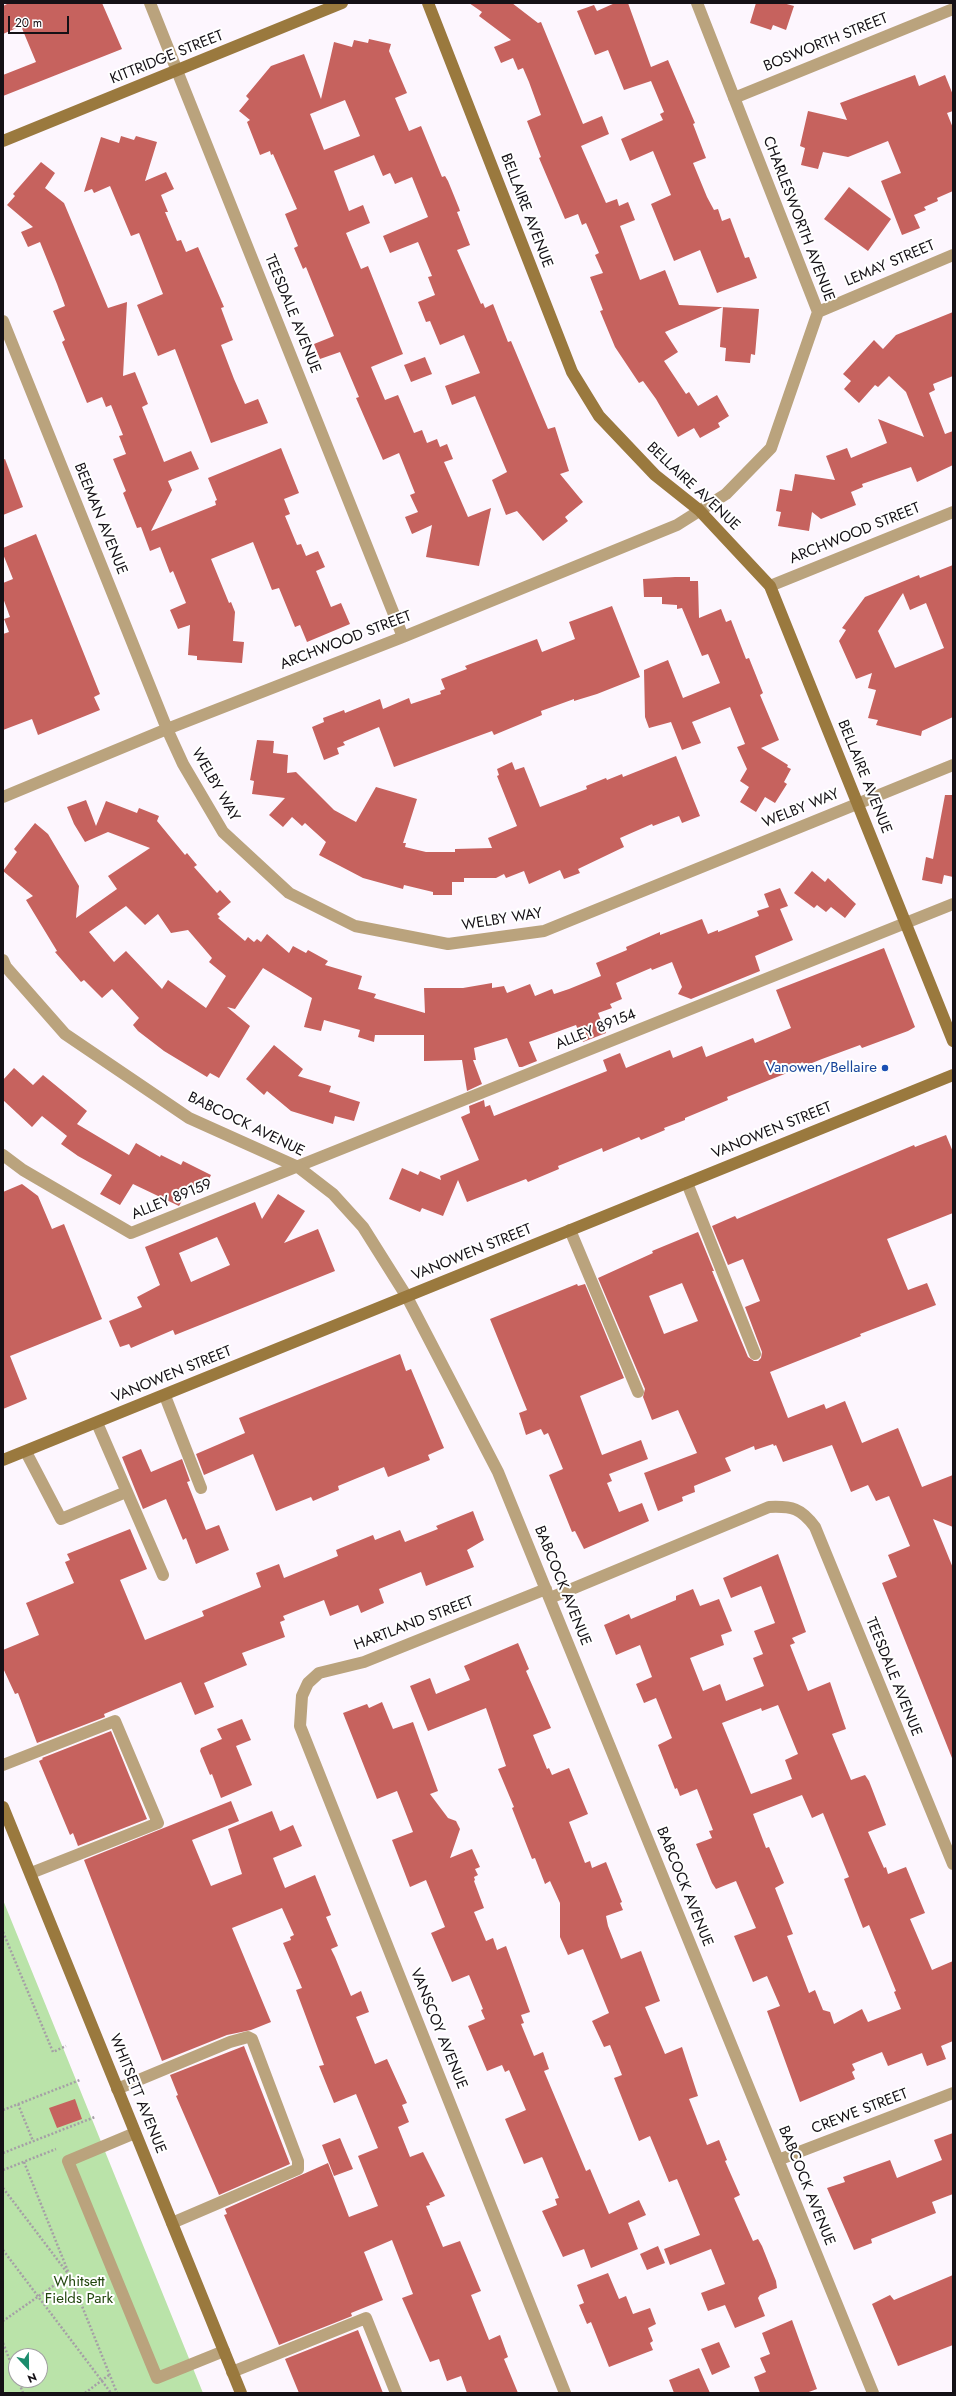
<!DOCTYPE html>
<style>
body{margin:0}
#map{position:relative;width:956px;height:2396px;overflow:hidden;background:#fdf6fe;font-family:Jost,sans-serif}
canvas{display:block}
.frame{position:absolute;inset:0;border:4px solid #151116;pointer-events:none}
.north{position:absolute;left:8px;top:2348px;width:40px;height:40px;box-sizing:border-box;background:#fff;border:1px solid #a1a0a2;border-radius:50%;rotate:158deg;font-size:11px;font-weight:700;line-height:16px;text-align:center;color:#151116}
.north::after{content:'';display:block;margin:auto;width:14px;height:18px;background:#1b8c6d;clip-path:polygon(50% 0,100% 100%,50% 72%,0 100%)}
.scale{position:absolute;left:8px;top:16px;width:61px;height:18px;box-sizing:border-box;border:2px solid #151116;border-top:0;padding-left:5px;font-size:12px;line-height:14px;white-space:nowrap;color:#151116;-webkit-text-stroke:3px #fff;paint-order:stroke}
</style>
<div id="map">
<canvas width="956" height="2396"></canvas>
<div class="frame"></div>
<div class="north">N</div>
<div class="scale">20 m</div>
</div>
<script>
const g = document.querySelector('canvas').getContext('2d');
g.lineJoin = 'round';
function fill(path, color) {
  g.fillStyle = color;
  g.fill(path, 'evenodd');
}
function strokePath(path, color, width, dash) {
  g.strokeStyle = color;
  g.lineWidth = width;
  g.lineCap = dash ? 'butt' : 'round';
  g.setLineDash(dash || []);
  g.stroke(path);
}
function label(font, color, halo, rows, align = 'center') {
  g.font = font + ' Jost,sans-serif';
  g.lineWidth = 4;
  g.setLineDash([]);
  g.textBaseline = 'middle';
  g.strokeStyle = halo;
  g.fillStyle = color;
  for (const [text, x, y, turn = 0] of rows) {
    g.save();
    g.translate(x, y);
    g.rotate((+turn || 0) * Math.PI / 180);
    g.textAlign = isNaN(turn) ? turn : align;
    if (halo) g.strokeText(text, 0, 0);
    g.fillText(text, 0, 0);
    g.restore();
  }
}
fill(new Path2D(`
 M3,1900L203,2393H3ZM16,2356H40V2380H16Z`), '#bae3a9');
fill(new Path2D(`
 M9,3H102L122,49L3,96V75L36,62L21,26L3,34V6Z
 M469,3H512L538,23L541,22L583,124L602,116L609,134L581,146L606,203L617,199L619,206L628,202L635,220L620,226L640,280L665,270L679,305L759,309L755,355L751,354L750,363L725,361L726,348L720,347L723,307L665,332L678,352L664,361L686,394L689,392L698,406L717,395L729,416L718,423L720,427L700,438L694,428L678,437L656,399L643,381L639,383L615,347L600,311L603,310L590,277L603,273L595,255L599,253L586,223L582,225L578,214L565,219L539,158L541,157L527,121L541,115L529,82L523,68L518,70L513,58L501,63L494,47L511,40L479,16L482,12Z
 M615,3H628L651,67L668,60L695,123L693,124L706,158L693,163L707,197L714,210L718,209L722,221L730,218L745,258L749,257L757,278L717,293L700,250L674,261L651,204L671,195L653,151L630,161L621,139L663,120L660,114L664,112L651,81L624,90L608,50L595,55L577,11L594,5L597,11Z
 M756,3H783L794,6L786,30L773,25L771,30L750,23Z
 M369,39L391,44L389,51L407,93L395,98L409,131L421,126L442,177L445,176L448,181L459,208L460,211L457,212L470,245L457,250L481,304L483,303L485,308L493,304L508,342L511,341L548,429L555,427L569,471L560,474L583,502L565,517L568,521L543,541L517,511L506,515L492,480L507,472L475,396L452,405L445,386L480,373L464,335L440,345L430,321L426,322L418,302L435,295L428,277L432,276L418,242L390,253L383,236L428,217L412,177L395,184L390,173L383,176L374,155L334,171L349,211L363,205L370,223L346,233L361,269L368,266L403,354L371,367L385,400L398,395L414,433L422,430L427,443L437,439L440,447L447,444L453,459L444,462L468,517L491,508L479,566L426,557L432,525L412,534L405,517L418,512L410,495L415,493L399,453L383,460L356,398L359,397L340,352L320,359L314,344L334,336L306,267L303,269L294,248L298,246L285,214L297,209L273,154L271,155L270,151L260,155L247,122L250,120L239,111L249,99L246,96L271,66L304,54L321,99L334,42L352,47L354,40L368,43ZM345,100L360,136L324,150L310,114Z
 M915,75L919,86L945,75L953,95V111L947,113L953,128V191L937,198L938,201L924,207L926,210L914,215L920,228L902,235L881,181L901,173L888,141L848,157L823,152L818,169L801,165L805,148L800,146L808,111L847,120L840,103Z
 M121,136L134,140L136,136L157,142L145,181L166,172L174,189L161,195L168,212H165L177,241L181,240L186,252L198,247L224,307L221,308L233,340L221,345L234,379L245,404L258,399L268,423L211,443L175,349L158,356L137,305L163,294L139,233L131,236L110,186L94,193L92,189L84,192L101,137L119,143Z
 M41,162L55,173L45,188L64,203L108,308L127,302L123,376L135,372L148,404L142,407L164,462L191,451L199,469L168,481L172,490L151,531L216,505L215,501L217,500L208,478L281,448L299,493L284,499L290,514L285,516L297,545L301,544L306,556L318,551L325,567L316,571L331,607L341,603L350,624L307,642L300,625L295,627L279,588L272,590L253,542L211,559L229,603L231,602L235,612L233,641L244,642L242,663L197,660V656L188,655L190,625L178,629L170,610L186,603L173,571L170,573L160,547L150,551L141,527L137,528L123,493L126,491L113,459L126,454L119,436L123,435L111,405L106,407L102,397L87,403L62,342L65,340L53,311L65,306L57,284L40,242L28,247L21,232L33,227L7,205L15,196L13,194Z
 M849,187L891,219L868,251L824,219Z
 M953,312V376L933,384L935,390L929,393L945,434L953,431V465L917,482L911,467L862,484L863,487L851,492L856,505L821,519L812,512L809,531L778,526L781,512L776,511L780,489L792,491L795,474L835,480L826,456L847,448L851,458L887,443L878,419L924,437L906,392L889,376L878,387L875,385L859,403L844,389L851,381L843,374L874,340L883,349L896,335Z
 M425,357L432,374L411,382L404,365Z
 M5,459L23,507L3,515V460Z
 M36,534L100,694L94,697L100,710L38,735L32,719L3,730V634L9,632L4,619L10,617L3,598V583L13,579L3,554V548Z
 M953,565V717L922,731L921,736L876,725L878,720L868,718L876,690L868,688L872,673L856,679L839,641L846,630L842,628L865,597L919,575L920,578ZM903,593L910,610L926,603L944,648L895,668L878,631Z
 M675,577H690V581H698L699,618L721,609L726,622L731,620L746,659L749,658L763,693L760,695L779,740L761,748L788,765L787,767L791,769L784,782L787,784L775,803L765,797L756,812L740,802L749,787L740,781L747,769L737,747L745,744L730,707L692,722L701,743L682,750L671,722L649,728L645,717L644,670L668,660L683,698L720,683L708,654L702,656L682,608L677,609V605L662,604V597H644L643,579Z
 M612,606L640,677L597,694L574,701V699L541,711L542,715L494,735L492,731L394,767L379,727L343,742L345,745L337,748L339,754L324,760L312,727L324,722L323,718L344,710L345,713L380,699L383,709L409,698L411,704L441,694L440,691L445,689L441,679L467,669L465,666L537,639L542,652L575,639L569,622Z
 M257,740L274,741L273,753L288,755L287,773L296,772L334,810L356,822L376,787L417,799L403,843H406L405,847L426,852H455V849L492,848L488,838L517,826L497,776L499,775L497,769L512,762L515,770L524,767L540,807L587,789L586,786L606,778L607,780L622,774L623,777L676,756L700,816L682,823L679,816L653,826L652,824L620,838L624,847L578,869L580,873L564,879L560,870L529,884L524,871L506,878L504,874L496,878H464V882H452V895H433V892L404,885L403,889L363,878L319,855L326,842L305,823L302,826L292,817L283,827L269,815L285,798L252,794L254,781L250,780Z
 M945,795H953V877L944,875L942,884L922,880L926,857L933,859Z
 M86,800L96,826L106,801L137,813L139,808L159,816L157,821L185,855L187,853L197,865L194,867L217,893L220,890L231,902L217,914L220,917L218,918L245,941L248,937L254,942L257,939L261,942L267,934L289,953L293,946L306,953L308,950L328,961L325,965L362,976L358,989L376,994L374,998L425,1013L424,988H463L492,983V988L504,986L507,993L530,984L535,996L552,989L554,994L569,989L601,976L596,963L627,950L626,947L660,932V935L702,919L708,934L718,930V932L759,916L757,911L769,907L764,894L780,888L788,906L780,909L793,940L755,956L760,971L691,999L678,994L682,987L672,962L652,970L651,968L616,983L622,999L610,1004L612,1008L598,1013L606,1033L583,1042L576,1025L529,1042L537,1061L522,1067H519L507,1038L474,1048L476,1060H473L482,1084L467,1091L462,1060L424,1061V1035H375L374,1042L358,1037L360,1030L324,1020L321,1031L304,1027L312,998L263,968L235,1009L227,1007L250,1026L219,1078L210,1073L207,1077L164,1051L138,1031L133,1025L139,1018L112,989L102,998L84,980L81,982L55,952L57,951L26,900L33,896L3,871L17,852L14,849L35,823L48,834L79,886L76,918L117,889L108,876L150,848L108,832L85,842L74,824L67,807ZM126,906L145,925L158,914L171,933L188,930L212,958L209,962L226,976L206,1008L168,980L162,989L126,951L114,962L89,932Z
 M812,871L825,882L828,878L856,904L845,918L831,907L826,912L817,905L814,908L794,893Z
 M884,948L915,1027L908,1031L862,1048L860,1045L822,1059L727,1097L728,1100L685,1118V1120L664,1128L665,1130L641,1140L639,1137L603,1152L602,1148L558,1166L559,1169L528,1182L526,1179L467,1202L458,1180L443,1216L422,1208L420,1212L389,1199L402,1168L418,1175L420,1171L441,1180L440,1176L479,1160L461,1117L470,1113L469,1106L484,1100L485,1107L490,1105L494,1116L607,1071L603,1060L620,1053L626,1068L670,1050L673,1058L702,1046L706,1057L753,1038L755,1043L791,1028L776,990Z
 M274,1045L303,1069L298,1076L331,1086L329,1092L360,1102L354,1121L335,1116L333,1124L291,1111L267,1091L264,1095L246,1079Z
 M14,1068L33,1085L43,1075L87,1111L77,1124L129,1155L136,1143L160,1157L161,1155L181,1165L183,1161L211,1175L202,1193L190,1187L179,1206L133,1184L120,1205L100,1194L112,1175L78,1156L61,1144L67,1136L42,1116L32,1127L3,1100V1080Z
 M946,1135L953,1152V1213L887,1239L908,1290L927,1283L936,1305L860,1334L861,1336L770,1372L788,1418L824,1404L826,1409L845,1401L862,1443L898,1428L922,1487L953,1475V1527L933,1519L953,1568L952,1758L882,1583L897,1577L888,1555L910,1546L889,1496L876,1501L868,1485L851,1492L832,1445L783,1462L776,1445L774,1446L773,1444L755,1450L754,1446L725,1458L731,1471L694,1486L695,1492L682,1497L683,1501L658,1511L644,1473L697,1453L678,1410L652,1420L643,1397L645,1389L598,1278L653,1253L652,1251L698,1232L714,1271H712L748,1357L754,1361H758L761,1358L762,1352L745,1307L760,1301L743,1259L728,1265L712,1226L735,1216L737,1219L914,1145L915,1147ZM682,1283L698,1321L664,1334L649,1296Z
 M22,1184L38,1196L52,1229L64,1224L102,1319L10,1356L27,1399L3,1409V1192Z
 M278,1194L305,1211L284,1243L318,1229L335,1271L175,1335L173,1330L131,1348L129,1344L120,1347L109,1321L142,1307L137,1297L160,1285L145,1247L255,1202L262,1219ZM217,1237L230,1265L191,1282L179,1253Z
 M577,1284L578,1286L585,1284L624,1378L580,1396L602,1455L641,1440L648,1459L609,1474L612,1481L607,1483L619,1512L642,1503L649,1521L584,1549L575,1531L572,1532L549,1475L563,1469L548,1433L544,1435L541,1429L526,1435L519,1413L527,1410L490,1319Z
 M400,1354L406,1371L411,1369L444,1448L428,1455L430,1460L388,1477L384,1467L338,1486L339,1490L313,1501L311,1497L276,1511L253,1454L204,1475L196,1454L245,1433L239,1418Z
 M141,1449L151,1472L182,1459L190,1481L187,1482L206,1530L219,1525L229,1550L196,1564L186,1538L183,1540L166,1499L143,1509L122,1457Z
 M473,1511L484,1540L467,1550L474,1567L426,1586L421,1572L379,1589L384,1603L361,1613L358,1605L330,1616L324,1600L283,1616L285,1620L280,1622L285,1637L242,1653L247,1665L204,1683L214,1707L195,1715L181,1682L104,1714L105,1717L37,1743L18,1693L15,1694L3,1668V1650L39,1635L26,1603L74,1583L65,1562L70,1560L67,1554L130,1529L147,1569L120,1580L145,1640L204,1616L202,1611L261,1587L256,1573L279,1564L284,1578L338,1556L336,1550L373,1535L375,1540L400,1530L405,1542L438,1529L436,1526Z
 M778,1554L806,1632L792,1638L795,1643L790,1645L808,1691L830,1682L846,1729L832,1734L851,1780L865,1775L869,1781L886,1825L868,1832L884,1868L886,1867L888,1874L906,1867L925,1913L910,1919L932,1970L953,1961V2041L941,2046L946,2059L927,2066L922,2053L888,2066L882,2052L852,2064L855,2070L852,2072L855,2079L800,2102L767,2011L780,2006L767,1976L753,1982L734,1936L756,1928L736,1881L716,1889L712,1883L696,1844L712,1838L709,1831L713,1830L697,1789L680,1796L677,1788L675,1789L658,1745L672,1738L656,1698L644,1703L636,1684L652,1677L640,1645L616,1655L604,1625L629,1614L631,1619L676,1600V1596L693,1589L700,1606L719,1599L732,1631L721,1635L724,1645L690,1658L703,1691L720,1684L726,1701L764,1686L753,1658L763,1654L754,1631L775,1623L761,1586L731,1598L723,1578ZM778,1705L798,1754L785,1760L792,1779L751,1794L722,1723L761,1708L762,1711ZM802,1795L812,1818L823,1813L849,1877L844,1879L863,1928L869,1925L896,1991L894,1992L901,2009L868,2022L862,2009L834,2024L830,2012L823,2010L815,1990L809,1993L787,1936L793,1934L775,1888L784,1883L769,1847L766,1848L753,1814Z
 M518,1643L529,1669L526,1671L551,1728L533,1735L547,1769L549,1768L552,1775L569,1768L588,1814L569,1822L585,1863L590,1861L592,1868L606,1862L622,1902L620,1903L623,1910L606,1916L608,1926L621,1959L641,1951L660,2001L645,2007L665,2054L682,2047L698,2096L689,2099L707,2145L719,2140L727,2160L725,2161L740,2195L734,2198L753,2241L758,2239L762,2246L776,2281L777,2288L760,2295L758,2298L765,2316L735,2328L725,2305L708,2311L701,2293L725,2284L711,2249L670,2265L664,2249L700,2235L677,2179L669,2182L650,2136L639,2141L614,2078L622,2075L610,2045L604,2047L592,2021L609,2013L583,1949L568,1955L560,1937V1903L550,1881L545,1884L535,1858L532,1859L512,1808L514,1807L498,1769L506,1766L486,1708L428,1731L410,1686L430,1678L436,1694L470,1680L464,1666Z
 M382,1702L393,1729L413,1722L438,1791L430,1794L448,1818L456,1821L460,1829L450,1858L472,1849L480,1867L475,1869L478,1875L474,1877L475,1880L474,1881L484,1908L474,1912L486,1941L493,1938L497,1950L506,1946L530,2012L521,2015L524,2023L521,2024L534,2056L543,2052L549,2069L544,2071L586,2171L590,2169L609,2214L639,2200L646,2215L628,2223L638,2249L591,2268L584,2249L563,2257L542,2211L557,2205L555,2199L559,2198L543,2159L542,2157L524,2164L505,2119L526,2110L509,2070L505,2072L502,2065L487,2071L468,2026L485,2019L481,2010L483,2009L469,1975L452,1982L431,1933L445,1927L426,1880L410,1887L392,1840L413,1832L397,1791L377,1799L343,1713L367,1704L369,1708Z
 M242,1719L251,1740L236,1746L252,1785L221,1798L212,1774L210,1775L200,1751L201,1748L222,1739L217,1729Z
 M111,1731L147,1819L78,1846L73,1833L70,1835L39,1761L43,1759L42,1758Z
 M231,1801L239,1821L192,1840L211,1886L242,1874L228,1829L272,1811L280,1831L293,1825L302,1846L273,1858L285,1888L315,1875L331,1915L326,1917L338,1946L331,1949L335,1957L351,1996L361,1991L369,2012L356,2017L375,2064L387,2059L407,2103L402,2105L409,2122L398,2127L410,2157L423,2152L445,2196L429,2203L430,2205L426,2206L443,2247L460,2241L481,2291L471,2295L489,2340L500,2335L508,2357L504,2359L518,2393H467L461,2376L447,2381L439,2359L430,2362L402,2298L413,2294L392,2240L364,2252L383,2300L351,2313L352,2316L279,2345L276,2338L224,2215L227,2214L225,2209L328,2163L349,2217L378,2206L358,2156L378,2148L356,2094L334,2103L319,2066L324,2065L296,1990L302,1988L283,1943L291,1940L290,1937L294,1935L282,1908L232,1928L271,2022L251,2030L227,2035L162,2061L84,1860Z
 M244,2046L290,2164L219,2195L176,2096L178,2095L170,2075Z
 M75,2099L82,2119L57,2128L49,2108Z
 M953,2133V2194L932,2202L936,2213L871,2239L872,2243L854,2250L827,2188L845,2182L843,2177L890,2160L897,2178L942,2160L934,2140Z
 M340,2138L353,2169L334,2176L322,2145Z
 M658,2246L665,2263L647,2270L640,2254Z
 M608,2273L619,2299L626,2296L633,2314L650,2308L656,2324L648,2328L653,2341L650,2343L653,2350L609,2367L591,2322L587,2324L579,2305L584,2303L577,2285Z
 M953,2275V2345L898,2366L872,2304L890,2295L894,2300Z
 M792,2320L817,2389L806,2393H760L754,2377L766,2372L760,2358L770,2354L762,2333Z
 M358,2330L383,2393H299L285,2359Z
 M719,2342L730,2367L712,2375L701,2349Z
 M699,2368L710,2393H674L669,2380Z`), '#c6625e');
strokePath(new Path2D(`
 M3,1932L53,2052L66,2046
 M18,2104L33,2141
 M3,2110L80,2080
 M3,2153L95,2117
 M24,2162L117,2393
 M3,2170L56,2149
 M3,2188L69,2275L3,2321
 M3,2250L111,2393
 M3,2343L16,2376
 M18,2380L23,2393
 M85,2393L109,2375`), '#a59fa6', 2.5, [2, 2]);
strokePath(new Path2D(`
 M3,1155L23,1170L131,1233L953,904
 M687,1183L755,1354
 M570,1230L638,1392
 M165,1396L201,1488
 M97,1423L163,1575
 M26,1452L61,1519L126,1492
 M3,1765L115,1721L158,1823L31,1873
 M117,2089L230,2042L248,2037L252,2039L298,2161V2169L172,2223
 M135,2133L68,2161L157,2378L224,2351
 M232,2372L366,2318L396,2393`), '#baa37d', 12);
strokePath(new Path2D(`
 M150,3L403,637
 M734,98L953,9
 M818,312L953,255
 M3,321L167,729L183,764L223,832L289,893L355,926L448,944L544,931L953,765
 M770,586L953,512
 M3,797L167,729L403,637L677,525L726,494L771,448L818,312L697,3
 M3,960L6,967L65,1034L189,1118L298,1167L333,1194L363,1227L407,1297L498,1472L873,2393
 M546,1589L364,1662L319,1673L308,1683L302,1696L300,1726L565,2393
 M550,1598L769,1507C792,1506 801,1508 815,1527L953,1864
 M778,2160L953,2093`), '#baa37d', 12);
strokePath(new Path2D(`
 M428,3L572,372L599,416L655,475L699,510L770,586L953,1041
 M3,141L342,3
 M3,1460L953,1075
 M3,1807L241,2393`), '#9a793e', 12);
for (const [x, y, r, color] of [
 [885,1068,4,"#1a4fb4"]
]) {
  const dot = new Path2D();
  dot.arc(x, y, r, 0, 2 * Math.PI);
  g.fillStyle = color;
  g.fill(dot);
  strokePath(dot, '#fff', 1.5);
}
label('15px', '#151116', '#fff', [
 ["BOSWORTH STREET",826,43,-22],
 ["KITTRIDGE STREET",167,58,-22],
 ["BELLAIRE AVENUE",526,211,69],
 ["CHARLESWORTH AVENUE",798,219,69],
 ["LEMAY STREET",890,264,-23],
 ["TEESDALE AVENUE",292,314,68],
 ["BELLAIRE AVENUE",693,487,43],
 ["BEEMAN AVENUE",100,519,68],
 ["ARCHWOOD STREET",855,534,-22],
 ["ARCHWOOD STREET",346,641,-21],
 ["BELLAIRE AVENUE",864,777,68],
 ["WELBY WAY",215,785,60],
 ["WELBY WAY",801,809,-22],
 ["WELBY WAY",502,920,-9],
 ["ALLEY 89154",596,1030,-22],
 ["BABCOCK AVENUE",246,1125,26],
 ["VANOWEN STREET",772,1131,-22],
 ["ALLEY 89159",172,1200,-22],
 ["VANOWEN STREET",472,1253,-22],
 ["VANOWEN STREET",172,1375,-22],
 ["BABCOCK AVENUE",562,1586,68],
 ["HARTLAND STREET",414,1624,-21],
 ["TEESDALE AVENUE",893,1677,68],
 ["BABCOCK AVENUE",684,1887,68],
 ["VANSCOY AVENUE",438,2029,68],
 ["WHITSETT AVENUE",137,2094,68],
 ["CREWE STREET",860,2112,-21],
 ["BABCOCK AVENUE",806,2186,68]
]);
label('15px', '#164399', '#fff', [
 ["Vanowen/Bellaire",877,1068]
], 'right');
label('15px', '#22470e', '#fff', [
 ["Whitsett",79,2282],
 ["Fields Park",79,2299]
]);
</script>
